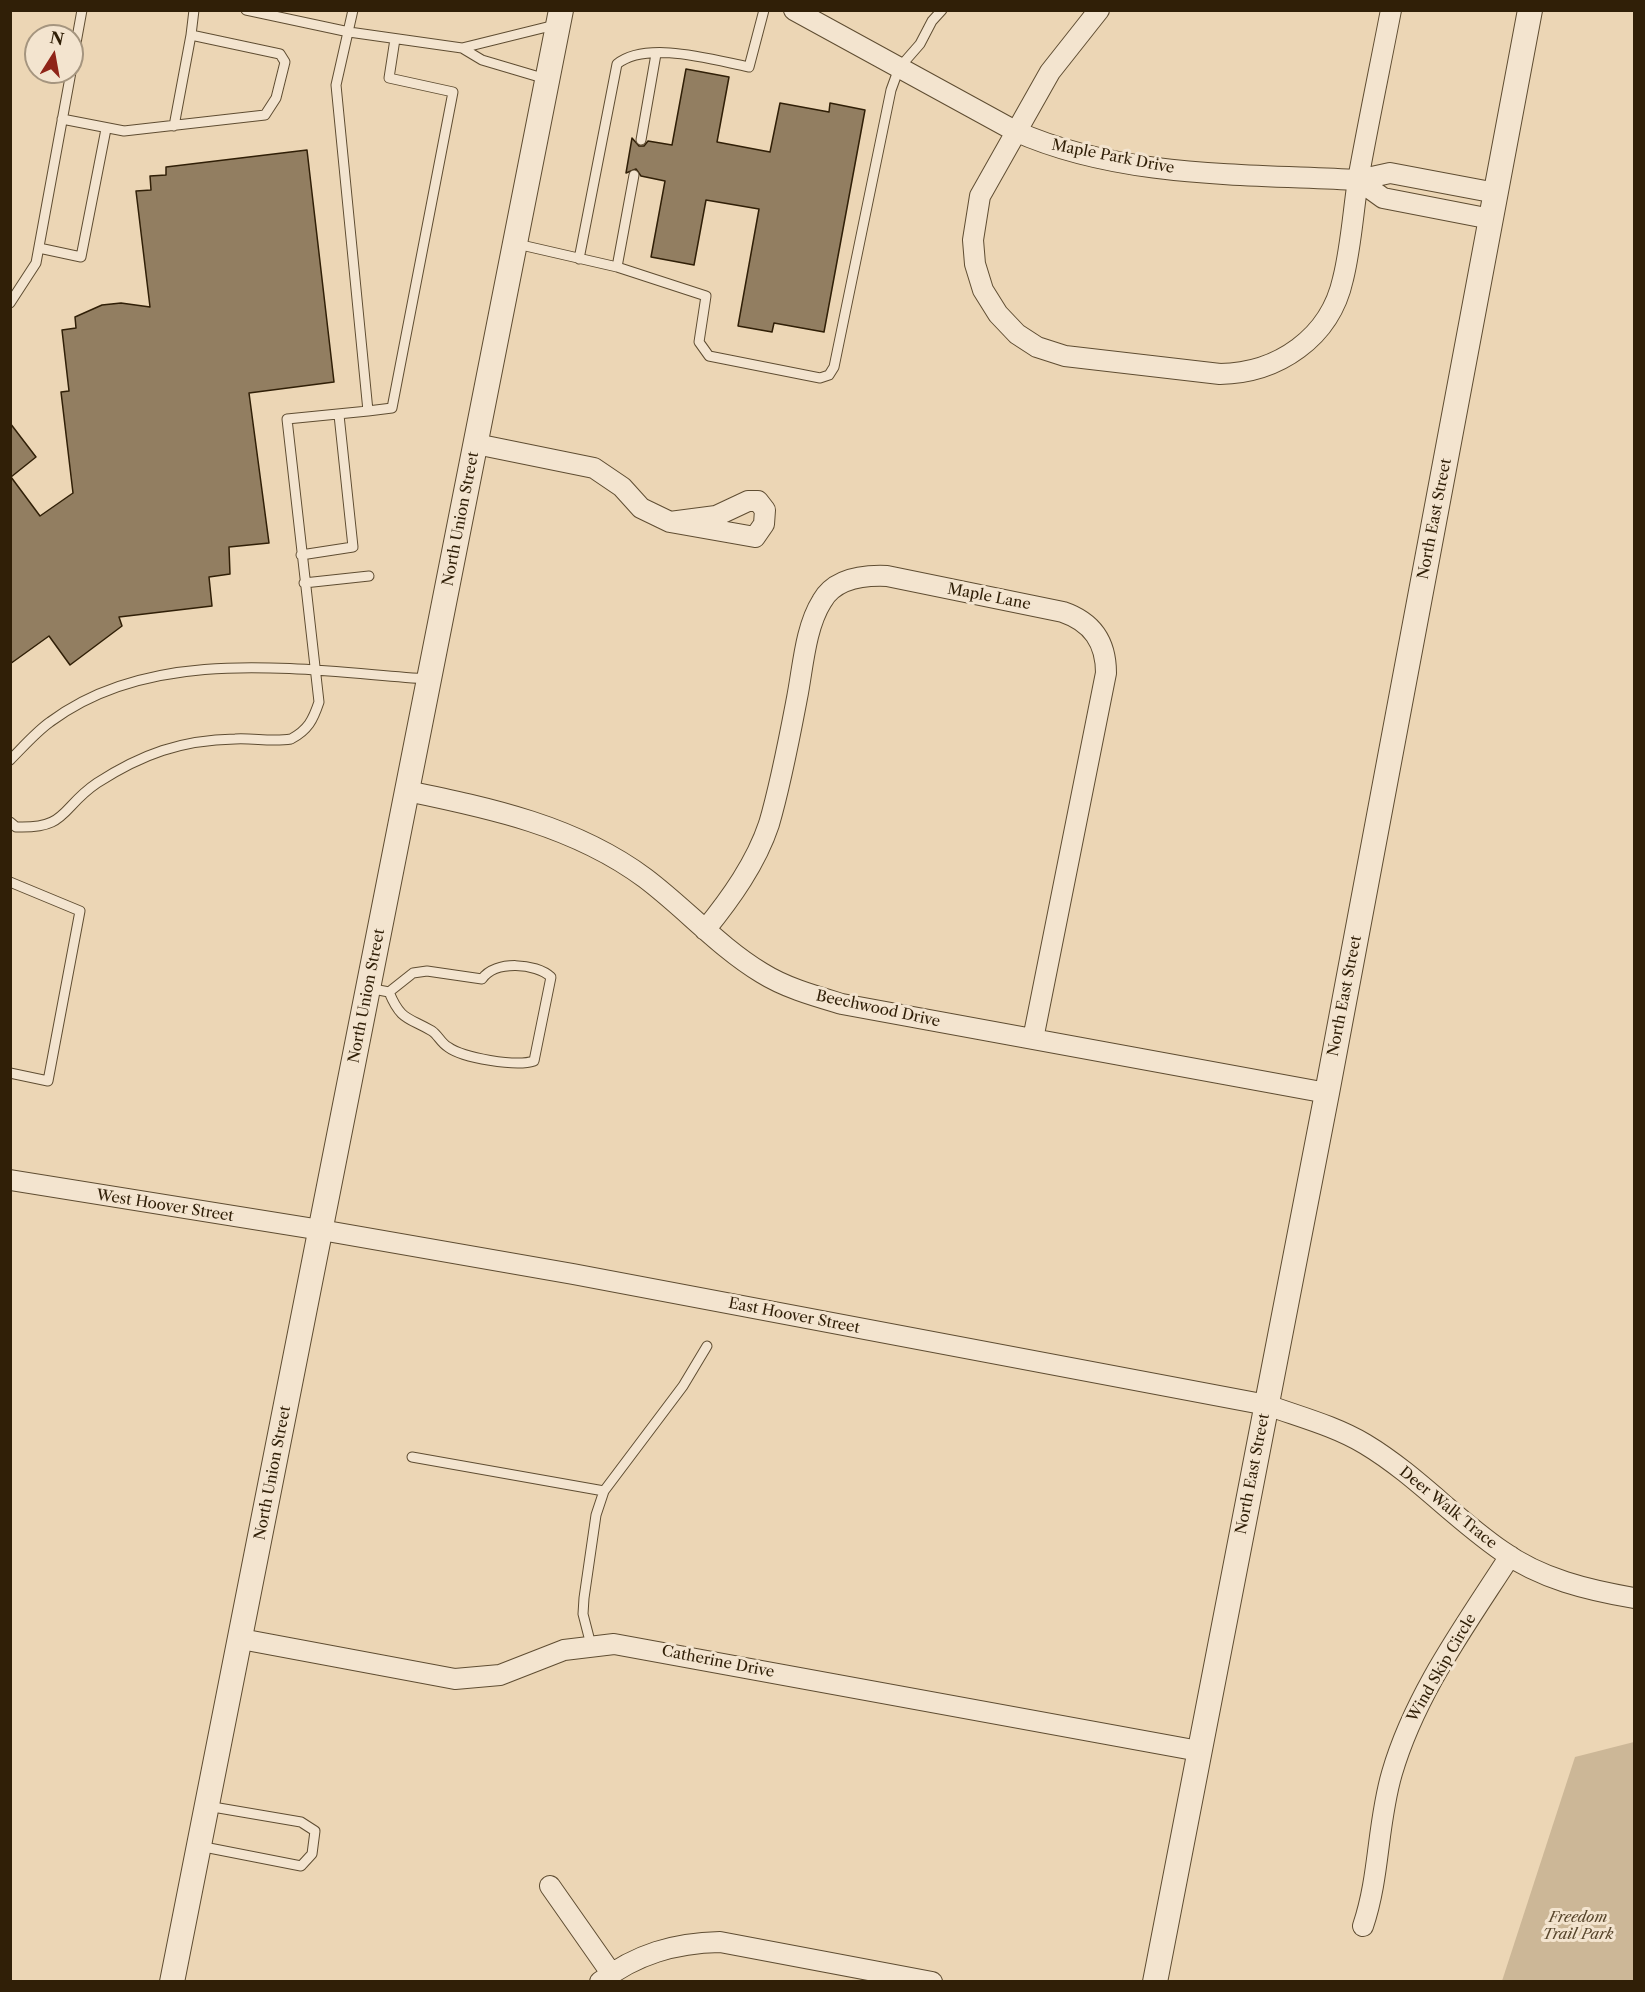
<!DOCTYPE html>
<style>
body{margin:0}
#map{position:relative;width:1645px;height:1992px;overflow:hidden;background:#ecd6b5;font-family:"Libre Caslon Text",serif}
canvas{display:block}
.frame{position:absolute;inset:0;border:12px solid #301f07;pointer-events:none}
.north{position:absolute;left:24px;top:24px;width:60px;height:60px;box-sizing:border-box;background:#f3e4cf;border:2px solid #a5957f;border-radius:50%;rotate:11deg;font-size:16px;font-weight:700;line-height:24px;text-align:center;color:#301f07}
.north::after{content:'';display:block;margin:auto;width:21px;height:27px;background:#8f2418;clip-path:polygon(50% 0,100% 100%,50% 72%,0 100%)}
</style>
<div id="map">
<canvas width="1645" height="1992"></canvas>
<div class="frame"></div>
<div class="north">N</div>
</div>
<script>
const g = document.querySelector('canvas').getContext('2d');
g.lineJoin = 'round';
function fill(path, color) {
  g.fillStyle = color;
  g.fill(path, 'evenodd');
}
function strokePath(path, color, width, dash) {
  g.strokeStyle = color;
  g.lineWidth = width;
  g.lineCap = dash ? 'butt' : 'round';
  g.setLineDash(dash || []);
  g.stroke(path);
}
function label(font, color, halo, rows, align = 'center') {
  g.font = font + ' "Libre Caslon Text",serif';
  g.lineWidth = 6;
  g.setLineDash([]);
  g.textBaseline = 'middle';
  g.strokeStyle = halo;
  g.fillStyle = color;
  for (const [text, x, y, turn = 0] of rows) {
    g.save();
    g.translate(x, y);
    g.rotate((+turn || 0) * Math.PI / 180);
    g.textAlign = isNaN(turn) ? turn : align;
    if (halo) g.strokeText(text, 0, 0);
    g.fillText(text, 0, 0);
    g.restore();
  }
}
fill(new Path2D(`
 M1634,1742V1981H1502L1575,1757Z`), '#ccb797');
const building = new Path2D(`
 M686,69L729,77L717,142L770,152L780,103L829,112L830,103L865,110L824,332L774,323L772,332L738,326L759,209L706,200L694,265L651,257L665,181L641,176L636,169L626,173L632,138L639,146H644L648,141L672,145Z
 M307,150L334,382L249,393L269,543L229,547L230,574L209,577L212,606L119,617L122,626L70,665L49,636L10,664V423L36,457L11,477L40,516L73,493L61,392L69,391L62,330L76,328L75,317L102,305L121,303L150,307L136,191L151,190L150,176L166,175V167Z`);
fill(building, '#927e61');
strokePath(building, '#301f07', 1.5);
const service = new Path2D(`
 M246,10L349,32L462,48L555,25
 M191,35L194,10
 M462,48L482,60L546,79
 M72,65L82,10
 M62,119L124,131L265,115L276,98L285,62L280,54L191,35L174,126
 M641,140L656,54
 M517,244L617,267L706,296L699,342L709,356L820,378L829,375L834,367L891,90L899,68L920,44L932,21L942,10
 M39,248L81,257L106,129
 M579,259L617,64C647,40 713,60 749,67L764,10
 M617,267L634,175
 M10,303L36,263L71,72
 M368,411L392,408L453,92L389,78L395,39
 M301,555L353,547L339,415
 M304,583L369,576
 M10,760C23,747 36,732 50,722C155,643 307,671 428,679
 M10,822L16,827C68,829 60,808 97,783C142,754 181,740 235,739C254,738 272,742 291,739C308,730 313,720 319,702L287,419L368,411L336,85L353,10
 M10,882L80,911L48,1081L10,1073
 M368,988L389,992L413,973L427,971L482,979C495,960 536,963 551,977L534,1061C516,1067 463,1058 448,1047C441,1043 438,1035 432,1031C408,1017 401,1021 389,992
 M412,1457L604,1491
 M591,1645L583,1614L584,1598L596,1515L604,1491L683,1386L707,1346
 M199,1846L301,1866L312,1854L315,1831L301,1822L207,1806`);
const minor = new Path2D(`
 M794,10L1015,131C1120,178 1244,174 1358,180L1390,173L1496,193
 M1099,10L1050,72L980,196L973,240L975,264L983,290L998,314L1017,334L1037,347L1065,356L1220,374C1278,373 1330,338 1343,279C1351,247 1353,213 1358,180C1368,124 1380,67 1391,10
 M1358,180L1383,198L1491,219
 M476,444L594,468L622,487L641,508L670,522L755,537L764,524L765,510L758,501H748L716,516L670,522
 M407,791C490,808 575,826 645,878C685,908 719,947 762,973C786,988 815,996 842,1004L1327,1093
 M705,930C731,898 756,863 769,824C781,783 789,740 797,698C803,668 805,628 822,601C835,578 863,575 887,576L1063,612C1092,622 1106,642 1106,673L1033,1039
 M10,1180L321,1230L573,1274L1267,1405C1300,1417 1335,1426 1365,1444C1415,1474 1454,1518 1502,1551C1541,1579 1588,1590 1634,1598
 M241,1639L455,1679L500,1675L564,1650L614,1644L1199,1751
 M550,1886L611,1973
 M1363,1926C1380,1876 1377,1824 1392,1773C1415,1694 1465,1626 1510,1556
 M600,1982C636,1954 675,1943 720,1942L932,1982`);
const tertiary = new Path2D(`
 M172,1982L561,10
 M1155,1982L1327,1093L1530,10`);
strokePath(service, '#5f4d32', 11);
strokePath(minor, '#5f4d32', 22);
strokePath(tertiary, '#5f4d32', 26);
strokePath(service, '#f3e4cf', 9);
strokePath(minor, '#f3e4cf', 20);
strokePath(tertiary, '#f3e4cf', 24);
label('15px', '#301f07', '#f3e4cf', [
 ["Maple Park Drive",1113,157,11],
 ["North Union Street",461,519,-79],
 ["North East Street",1435,519,-79],
 ["Maple Lane",989,597,11],
 ["North Union Street",367,996,-79],
 ["North East Street",1345,996,-79],
 ["Beechwood Drive",878,1009,12],
 ["West Hoover Street",165,1206,9],
 ["East Hoover Street",794,1316,11],
 ["North Union Street",273,1473,-79],
 ["North East Street",1253,1474,-79],
 ["Deer Walk Trace",1448,1508,39],
 ["Catherine Drive",718,1662,11],
 ["Wind Skip Circle",1442,1668,-60]
]);
label('italic 15px', '#57452b', '#f3e4cf', [
 ["Freedom",1578,1918],
 ["Trail Park",1578,1935]
]);
</script>
